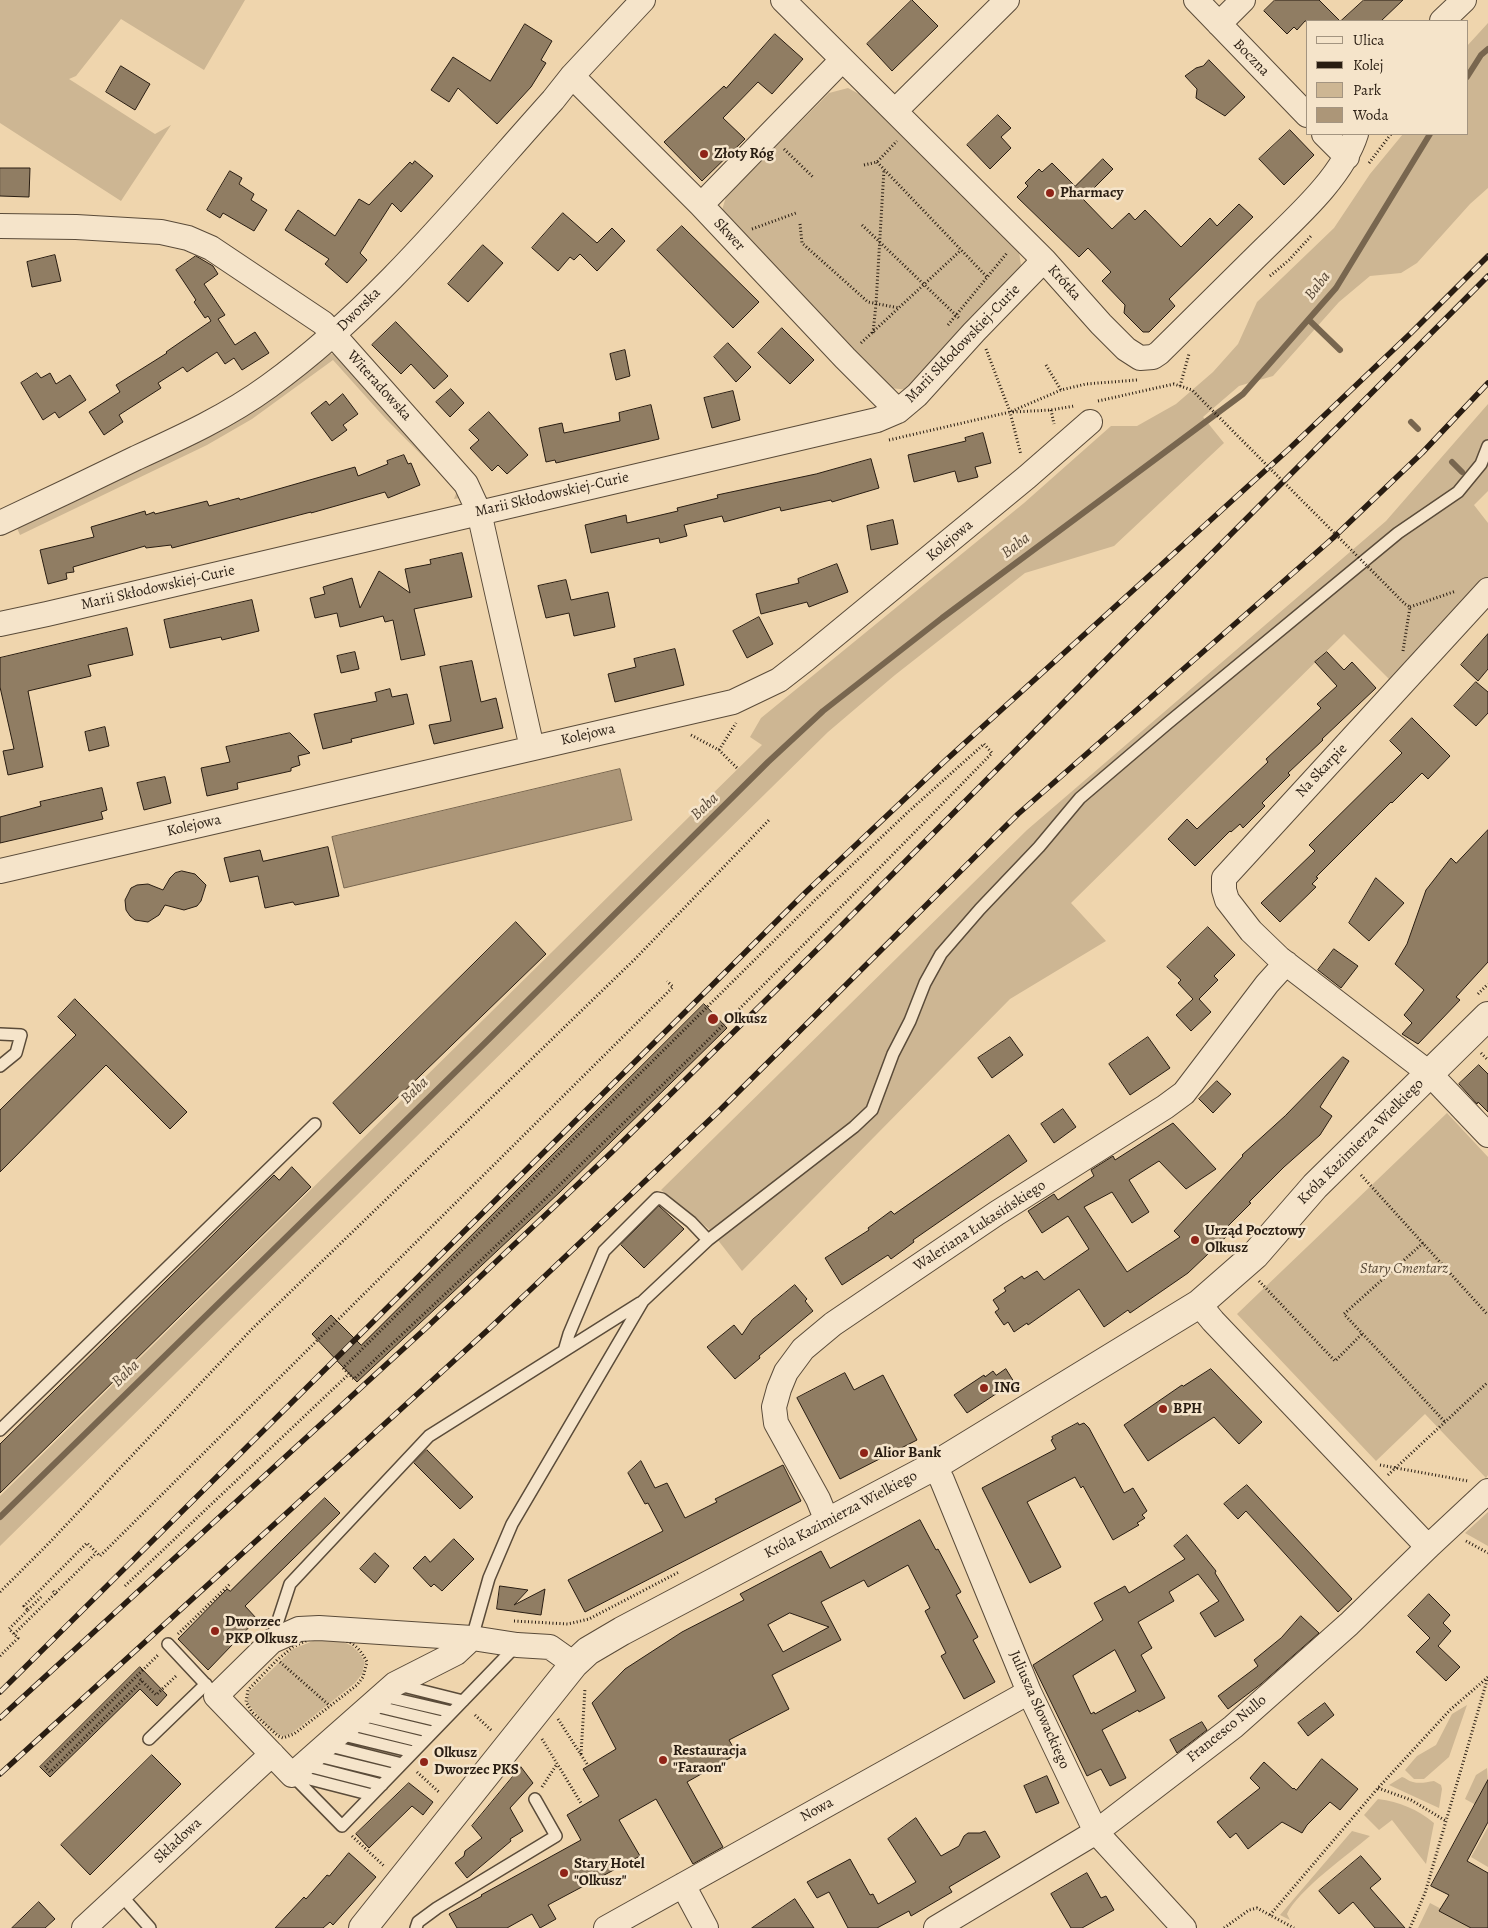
<!DOCTYPE html>
<meta charset="utf-8">
<style>
body{margin:0}
#map{position:relative;width:1488px;height:1928px;overflow:hidden;background:#efd5ad;font-family:Alegreya,serif}
canvas{display:block}
.legend{position:absolute;left:1306px;top:20px;width:162px;height:115px;box-sizing:border-box;background:#f5e4ca;border:1px solid #a39480;margin:0;padding:6px 9px;list-style:none;font-size:15px;color:#291d12}
.legend li{display:flex;align-items:center;gap:10px;height:25px}
.legend b{width:25px;border:1px solid #a39480}
</style>
<div id="map">
<canvas width="1488" height="1928"></canvas>
<ul class="legend">
<li><b style="height:6px;background:#f5e4ca"></b>Ulica</li>
<li><b style="height:6px;background:#291d12"></b>Kolej</li>
<li><b style="height:14px;background:#cdb693"></b>Park</li>
<li><b style="height:14px;background:#ac9678"></b>Woda</li>
</ul>
</div>
<script>
const g = document.querySelector('canvas').getContext('2d');
g.lineJoin = 'round';
function fill(path, color) {
  g.fillStyle = color;
  g.fill(path, 'evenodd');
}
function strokePath(path, color, width, dash) {
  g.strokeStyle = color;
  g.lineWidth = width;
  g.lineCap = dash ? 'butt' : 'round';
  g.setLineDash(dash || []);
  g.stroke(path);
}
function label(font, color, halo, rows, align = 'center') {
  g.font = font + ' Alegreya,serif';
  g.lineWidth = 5;
  g.setLineDash([]);
  g.textBaseline = 'middle';
  g.strokeStyle = halo;
  g.fillStyle = color;
  for (const [text, x, y, turn = 0] of rows) {
    g.save();
    g.translate(x, y);
    g.rotate((+turn || 0) * Math.PI / 180);
    g.textAlign = isNaN(turn) ? turn : align;
    if (halo) g.strokeText(text, 0, 0);
    g.fillText(text, 0, 0);
    g.restore();
  }
}
fill(new Path2D(`
 M0,0H245L204,70L121,19L76,76L69,79L155,134L171,125L121,201L0,123Z
 M1488,23V188L1470,204L1417,263L1401,273L1370,276L1339,302L1273,376L1239,386L1203,417L1224,443L1114,546L1025,573L895,675L828,732L0,1546V1496L762,745L750,737L761,718L1024,503L1111,426H1137L1176,404L1213,372L1238,344L1257,302L1334,228L1370,174L1403,134H1467V46Z
 M848,88L870,100L1019,252L1021,265L1011,283L909,390L890,388L729,223L722,210L726,197L829,93Z
 M330,354H334L339,357L461,490L460,498L454,499L457,491L385,418L333,360L252,419L207,445L20,535L17,528L249,412Z
 M1488,404V491L1474,505L1488,523V577L1393,683L1344,634L1071,903L1106,941L1010,999L742,1271L710,1230L661,1190L1027,830L1386,521Z
 M1447,1113L1488,1157V1475L1486,1478L1425,1414L1376,1461L1237,1314Z
 M1488,1512V1546L1465,1533Z
 M318,1639C341,1641 353,1640 365,1662L362,1674L355,1683L292,1733C290,1734 286,1736 284,1736C273,1736 254,1711 247,1702L249,1692L293,1649Z
 M1467,1705L1449,1757L1424,1779H1414L1405,1770L1417,1756L1436,1745L1452,1714Z
 M1487,1768L1488,1784L1476,1805L1465,1799L1476,1775Z
 M1402,1777C1406,1778 1408,1781 1413,1782C1420,1784 1427,1782 1434,1781L1441,1785L1442,1789L1439,1808L1389,1785Z
 M1378,1799C1400,1802 1417,1809 1434,1823L1426,1864L1392,1820L1379,1830L1364,1815Z
 M1488,1827V1867L1471,1857Z
 M1352,1831L1370,1836C1349,1854 1298,1890 1287,1914L1290,1920L1280,1915Z
 M1430,1903L1477,1928H1418Z`), '#cdb693');
const water = new Path2D(`
 M620,769L632,820L344,888L332,837Z`);
fill(water, '#ac9678');
strokePath(water, '#78664f', 1);
strokePath(new Path2D(`
 M1467,77L1481,55L1488,49
 M1309,320L1340,350
 M1411,422L1418,429
 M1452,462L1462,472
 M0,1517L486,1042L768,762L823,711L942,618L1243,394L1336,288L1430,134`), '#78664f', 6);
const building = new Path2D(`
 M912,0L938,26L892,71L867,44Z
 M1275,0H1319L1340,21H1305L1297,30L1294,27L1287,34L1264,11Z
 M1364,0H1403L1381,21H1341Z
 M525,24L552,41L541,60L546,63L531,87L497,124L458,88L449,102L431,90L453,57L490,81Z
 M775,34L803,59L772,94L758,82L723,118L745,139L702,181L664,142L724,86L726,88Z
 M1209,60L1245,97L1225,116L1196,98L1197,89L1185,76L1196,68L1203,66Z
 M121,66L150,84L135,110L106,92Z
 M998,115L1011,128L1001,137L1011,148L990,169L967,145Z
 M1290,130L1314,155L1284,185L1259,159Z
 M1103,159L1113,169L1083,199L1112,229L1129,213L1135,220L1145,210L1181,247L1210,218L1217,226L1239,204L1253,217L1169,299L1175,306L1149,332H1143L1124,313L1125,305L1102,281L1111,272L1088,248L1079,257L1017,197L1028,186L1025,183L1039,169L1042,172L1052,163L1075,186Z
 M415,161L433,176L401,212L392,203L360,253L367,260L347,283L325,264L329,259L285,230L298,210L335,236L359,199L369,205L410,162L412,164Z
 M0,168H30L29,197L0,196Z
 M230,171L242,178L239,184L254,194L251,200L267,210L254,231L223,213L220,218L207,210Z
 M563,213L597,243L612,228L625,241L597,271L580,254L574,260L570,257L558,271L532,248Z
 M682,226L759,302L733,328L657,250Z
 M483,245L503,263L468,302L448,284Z
 M55,255L61,281L32,287L27,262Z
 M196,256L213,266L218,274L204,284L225,315L218,319L235,345L255,332L269,353L242,370L234,358L225,364L217,352L187,372L183,367L158,383L161,388L119,415L123,422L104,435L89,412L120,392L116,385L167,353L166,352L211,321L208,316L205,318L194,302L196,300L176,270Z
 M396,322L448,376L434,389L411,364L401,374L372,345Z
 M782,328L814,360L790,384L758,353Z
 M728,343L751,367L736,382L714,357Z
 M625,350L630,376L616,380L610,354Z
 M37,373L41,378L50,373L56,384L70,375L86,400L59,418L55,412L43,420L21,383Z
 M451,389L464,403L450,417L436,402Z
 M733,391L740,420L712,428L704,398Z
 M343,394L358,414L343,425L347,430L332,441L311,413L326,401L329,405Z
 M651,405L659,439L556,463L555,460L546,462L539,428L562,423L564,433L620,421L619,413Z
 M489,412L528,455L507,474L498,465L492,471L470,448L479,440L469,430Z
 M983,433L991,463L975,467L978,477L958,482L955,471L914,482L908,455L966,441L965,438Z
 M404,455L408,464L411,463L420,485L388,498L385,492L311,513V512L172,548L171,545L146,548L145,546L73,567L74,572L66,573L67,579L48,584L40,550L94,537L91,527L145,511L146,515L154,512L155,514L207,501L209,506L239,498L240,500L355,467L358,476L388,464L387,461Z
 M871,459L879,488L832,502L831,500L781,511L780,507L724,522L722,516L684,525L687,536L660,543L659,538L591,553L585,525L626,515L627,523L678,511L677,508L718,498L717,495L816,474Z
 M893,520L898,544L871,550L867,526Z
 M462,553L472,597L414,609L425,655L401,660L393,620L385,622L383,616L340,627L337,613L315,618L310,598L325,594L323,587L352,578L360,608L379,571L410,593L405,569L431,564L430,560Z
 M837,564L848,592L809,607L807,602L761,614L756,594L799,583L798,579Z
 M566,580L571,600L608,592L615,627L574,636L569,613L546,618L538,586Z
 M252,600L259,631L222,640L221,637L170,648L164,620Z
 M759,617L773,644L747,658L733,631Z
 M127,628L133,655L88,665L91,676L28,691L43,767L8,775L3,751L14,749L0,687V658Z
 M1488,634V669L1478,681L1461,665Z
 M675,649L684,685L615,702L608,674L636,667L634,659Z
 M355,652L359,669L341,673L337,656Z
 M1327,652L1344,670L1352,662L1376,688L1322,739L1323,740L1288,773L1290,775L1262,803L1265,806L1243,828L1240,824L1231,832L1230,831L1195,866L1168,839L1187,819L1197,829L1268,762L1266,759L1321,708L1317,704L1337,686L1315,662Z
 M472,661L481,702L496,698L503,728L434,744L429,725L451,721L440,667Z
 M1476,682L1488,692V713L1476,726L1454,706Z
 M390,689L392,697L407,694L414,724L351,739L352,742L323,749L314,714L377,701L375,693Z
 M1412,718L1450,756L1428,779L1422,773L1392,803L1391,802L1316,877L1318,878L1312,884L1316,887L1280,922L1261,903L1315,851L1309,845L1402,753L1390,741Z
 M105,727L109,746L89,751L85,732Z
 M290,733L310,753L298,756L300,765L291,768V771L237,783L238,789L207,796L201,768L230,762L226,747Z
 M165,777L171,803L144,810L137,783Z
 M102,788L107,810L101,812L103,819L0,843V817L41,806L40,802Z
 M1488,830V962L1456,997L1460,1000L1418,1044L1402,1034L1412,1023L1404,1015L1424,990L1395,964L1407,944L1426,890L1451,858L1456,863Z
 M328,847L339,896L295,905L293,902L265,908L258,876L230,882L224,858L260,850L263,861Z
 M182,871L195,874L206,885L201,901L197,906L184,910L165,905L159,915L148,922L135,920L130,916L126,910L125,900L131,888L137,885L148,884L163,890L170,878L175,873Z
 M1376,878L1404,903L1369,941L1349,923Z
 M516,922L546,954L360,1134L333,1103Z
 M1208,927L1235,955L1214,976L1218,980L1199,999L1211,1012L1191,1031L1176,1015L1193,999L1178,983L1181,980L1167,967Z
 M1334,949L1358,966L1341,988L1318,970Z
 M75,999L187,1112L170,1129L106,1065L0,1172V1110L76,1035L58,1017Z
 M704,1004L727,1028L560,1192L357,1382L312,1334L331,1315L361,1345Z
 M1010,1037L1023,1055L992,1078L978,1058Z
 M1148,1037L1170,1068L1130,1095L1109,1064Z
 M1343,1057L1349,1061L1320,1107L1332,1116L1320,1135L1284,1167L1249,1202L1251,1203L1224,1230L1228,1235L1188,1273L1130,1313L1128,1310L1104,1327L1079,1289L1028,1325L1027,1323L1014,1332L1008,1322L1004,1325L995,1312L999,1309L993,1300L1006,1291L1004,1288L1022,1276L1024,1279L1037,1271L1044,1280L1089,1249L1068,1216L1042,1233L1028,1211L1054,1194L1058,1200L1094,1176L1091,1170L1113,1156L1115,1160L1173,1123L1216,1169L1186,1189L1159,1161L1129,1180L1149,1212L1132,1223L1112,1192L1084,1207L1127,1272L1180,1237L1174,1231L1243,1156L1242,1155L1285,1116Z
 M1479,1065L1488,1074V1112L1478,1102L1477,1104L1459,1084Z
 M1217,1081L1231,1094L1213,1113L1199,1099Z
 M1063,1109L1076,1127L1054,1143L1041,1124Z
 M1009,1135L1027,1161L913,1240L914,1242L891,1259L888,1255L842,1285L825,1258L869,1230L868,1228L891,1211L894,1214Z
 M292,1167L311,1187L0,1493V1444L274,1175L279,1180Z
 M659,1206L684,1229L644,1268L621,1245Z
 M795,1285L807,1299L805,1301L813,1311L759,1356L760,1358L735,1379L707,1347L734,1325L742,1335L752,1320Z
 M1006,1369L1014,1382L967,1413L954,1395L984,1375L985,1377L993,1371L996,1375Z
 M1211,1369L1262,1422L1239,1444L1214,1417L1148,1461L1124,1425L1182,1385L1183,1386Z
 M845,1373L854,1390L883,1375L917,1440L840,1479L797,1398Z
 M1078,1423L1079,1425L1084,1423L1089,1428L1124,1493L1133,1488L1147,1511L1142,1515L1145,1518L1137,1523L1139,1525L1113,1540L1083,1486L1081,1488L1075,1477L1027,1502L1061,1567L1030,1583L982,1488L1056,1449L1051,1440L1053,1439L1052,1437Z
 M427,1450L473,1497L460,1509L414,1463Z
 M641,1461L655,1488L667,1483L685,1518L717,1502L715,1499L783,1465L801,1501L585,1612L568,1580L663,1531L648,1503L645,1504L628,1473Z
 M1247,1485L1352,1599L1338,1612L1246,1511L1238,1519L1224,1504Z
 M325,1498L340,1513L245,1606L257,1619L208,1670L178,1639L227,1589L230,1591Z
 M920,1520L936,1550L938,1549L961,1592L956,1595L978,1637L973,1640L995,1682L964,1699L941,1656L946,1653L925,1611L930,1608L908,1565L868,1587L864,1580L821,1602L841,1640L772,1675L789,1709L729,1740L737,1754L687,1782L723,1847L693,1864L656,1799L619,1820L640,1856L548,1905L556,1919L540,1928L532,1914L507,1928H457L449,1914L482,1896L481,1895L581,1840L567,1815L599,1796L583,1769L616,1749L592,1703L625,1669L682,1632L744,1600L740,1594L821,1551L830,1568ZM790,1613L829,1627L783,1652L768,1625Z
 M1187,1535L1216,1571L1215,1573L1244,1620L1215,1637L1200,1613L1219,1601L1198,1574L1169,1592L1174,1601L1138,1622L1152,1648L1141,1655L1165,1698L1139,1712L1138,1710L1102,1730L1126,1778L1110,1786L1101,1769L1087,1776L1033,1665L1103,1620L1094,1603L1125,1586L1129,1593L1185,1559L1174,1546ZM1115,1650L1136,1691L1095,1714L1094,1712L1091,1714L1073,1676Z
 M454,1539L474,1559L442,1591L434,1584L431,1587L413,1568L425,1556L430,1562Z
 M375,1553L389,1566L375,1583L360,1569Z
 M500,1586L528,1590L514,1605L545,1589L541,1615L497,1609Z
 M1429,1594L1450,1615L1443,1623L1451,1631L1438,1646L1460,1667L1446,1681L1416,1652L1430,1638L1408,1616Z
 M1301,1616L1319,1633L1261,1684L1228,1709L1218,1696L1258,1666L1254,1660L1281,1638Z
 M140,1667L167,1695L157,1706L140,1689L50,1777L40,1767Z
 M1325,1703L1334,1715L1308,1736L1298,1723Z
 M1202,1722L1207,1730L1177,1753L1170,1740Z
 M152,1755L181,1784L90,1875L61,1845Z
 M1322,1759L1358,1789L1340,1810L1330,1802L1307,1825L1302,1833L1282,1822L1248,1849L1236,1833L1230,1838L1217,1822L1260,1788L1250,1778L1264,1762L1293,1789L1294,1788L1296,1790Z
 M521,1767L533,1783L510,1808L523,1831L510,1839L511,1841L467,1878L455,1863L464,1856L465,1851L482,1838L472,1826Z
 M1047,1776L1059,1803L1036,1813L1024,1786Z
 M1488,1780V1822L1467,1861L1488,1873V1928H1471L1439,1911L1449,1895L1431,1886Z
 M409,1783L433,1802L423,1815L412,1806L369,1848L356,1834Z
 M916,1818L941,1856L959,1846L964,1836L968,1833H980L985,1831L1000,1857L949,1887L952,1892L911,1916L909,1911L877,1928H848L829,1892L817,1898L807,1882L850,1859L870,1895L873,1894L878,1904L916,1882L888,1839Z
 M349,1853L376,1877L333,1925L330,1922L323,1928H275L304,1897L306,1899L327,1875L329,1876Z
 M1361,1856L1381,1879L1370,1888L1405,1928H1375L1353,1902L1339,1914L1319,1891Z
 M1087,1873L1101,1898L1106,1896L1114,1910L1082,1928H1071L1051,1894Z
 M795,1899L814,1928H752Z
 M39,1902L55,1919L45,1928H12Z`);
fill(building, '#907d63');
strokePath(building, '#291d12', 1);
const service = new Path2D(`
 M0,1034L21,1035L16,1053L0,1066
 M564,1351L569,1334L604,1251L657,1198L662,1199L691,1222L708,1240
 M0,1430L315,1124
 M472,1638L489,1578L512,1524L643,1301L708,1240L854,1127L872,1110L893,1054L910,1021L925,983L941,954L980,909L1039,847L1080,798L1168,723L1398,533L1458,492L1481,464L1488,446
 M272,1639L290,1584L429,1436L640,1303
 M168,1644L210,1689
 M399,1685L463,1701
 M383,1696L452,1712
 M371,1705L442,1722
 M361,1715L432,1732
 M349,1724L422,1742
 M339,1734L413,1752
 M149,1739L206,1684
 M326,1745L402,1764
 M314,1755L392,1774
 M304,1765L382,1785
 M292,1775L342,1826L517,1645
 M294,1775L372,1795
 M120,1894L150,1928
 M416,1928L418,1922L437,1908L556,1836L535,1799`);
const minor = new Path2D(`
 M783,0L1044,260L1101,324L1126,349L1140,358L1153,357L1159,353C1192,320 1225,288 1258,255C1291,222 1342,179 1356,134
 M1196,0L1307,115
 M1442,21L1464,0
 M1219,24L1243,0
 M572,76L701,205L845,358L898,411
 M895,111L1007,0
 M1324,134L1347,157
 M701,205L842,60
 M0,226L76,227L161,232L188,238L211,248L323,323L466,484L479,512L532,748
 M0,523C45,502 91,480 136,458C182,437 228,416 269,386C377,308 464,199 553,100L572,76L643,0
 M1488,590L1224,878V890L1227,900L1251,931L1279,958L1429,1073L1488,1135
 M0,624L47,614L877,420L898,411L917,395L974,332L1044,260
 M0,871L733,702L779,680L806,659L1027,477L1090,422
 M1199,1304L1213,1321L1428,1547
 M934,1466L942,1480L1029,1692L1096,1832L1184,1928
 M827,1521L818,1499L776,1423L774,1407L779,1389L786,1372L803,1349L833,1324L997,1213L1165,1107L1184,1093L1267,984L1286,963
 M472,1638L456,1653L395,1684L292,1775L216,1696L272,1641L299,1629L319,1628L472,1638L517,1645L550,1647L574,1664
 M683,1885L706,1928
 M84,1928L272,1754
 M606,1928L1029,1692
 M936,1928L1096,1832L1233,1727L1349,1624L1428,1547L1488,1491`);
const tertiary = new Path2D(`
 M363,1928L574,1664L588,1651L622,1631L934,1466L1199,1304L1255,1255L1315,1186L1488,1016`);
strokePath(service, '#5a4b39', 14);
strokePath(minor, '#5a4b39', 26);
strokePath(tertiary, '#5a4b39', 30);
strokePath(new Path2D(`
 M784,149L814,178
 M877,162L987,277
 M1369,163L1391,134
 M864,165L877,162L897,141
 M800,224L802,243L868,302L899,308
 M862,225L960,319
 M752,229L796,213
 M1270,276L1289,260L1312,235
 M948,325L1007,253
 M873,333L876,304L884,169
 M861,343L961,250
 M986,349L1010,412L1021,455
 M1046,365L1061,390
 M1180,386L1189,354
 M1051,410L1054,424
 M1013,412L1051,410L1074,406
 M889,440L1010,412L1061,390L1086,384L1137,380
 M1405,604L1410,607
 M1410,607L1456,591
 M1403,651L1410,607
 M691,735L719,750L737,768
 M984,744L992,753C784,967 573,1177 354,1379L343,1368L814,901L908,812Z
 M719,750L736,723
 M1478,994L1488,984
 M1481,1053L1488,1060
 M1361,1175L1488,1315
 M1423,1243L1344,1314L1446,1423
 M1259,1281L1335,1361L1363,1333
 M1380,1465L1468,1481
 M1388,1475L1488,1382
 M1466,1541L1488,1553
 M125,1586L349,1374
 M53,1591L58,1596
 M0,1592L48,1544L252,1329L635,959L769,820
 M28,1610L41,1597
 M514,1621L568,1624L589,1619L679,1572
 M14,1634L96,1553
 M178,1634L230,1584
 M316,1636C341,1638 355,1638 367,1662L363,1677L357,1685L294,1734L283,1738L278,1736L252,1712L246,1702L248,1690L277,1660L293,1647Z
 M0,1656L18,1638L9,1629L28,1610L24,1606L87,1543L100,1556L673,987L667,981
 M280,1662L330,1706
 M140,1679L156,1695L176,1676
 M142,1681L50,1772L45,1767L158,1655
 M475,1715L492,1731
 M558,1719L587,1764
 M542,1739L581,1803
 M581,1754L585,1688
 M417,1772L440,1793
 M542,1787L557,1764
 M1378,1788L1411,1800L1446,1821
 M352,1836L384,1866
 M1270,1915L1378,1788L1450,1710L1488,1677
 M1224,1928L1249,1910L1257,1908L1294,1928
 M1410,1928L1425,1893L1488,1677`), '#291d12', 3, [1, 2.5]);
strokePath(service, '#f5e4ca', 11);
strokePath(minor, '#f5e4ca', 24);
strokePath(tertiary, '#f5e4ca', 28);
const rail = new Path2D(`
 M0,1692L806,892L946,760L1289,449L1411,333L1488,256
 M0,1718L425,1329L612,1152L840,927L1488,276
 M0,1774L490,1328L719,1111L1018,814L1333,538L1422,453L1488,383`);
strokePath(rail, '#291d12', 5.5);
strokePath(rail, '#f5e4ca', 4, [11]);
strokePath(new Path2D(`
 M1098,401L1174,384L1192,390L1405,604`), '#291d12', 3, [1, 2.5]);
for (const [x, y, r, color] of [
 [704,154,5,"#8f2418"],
 [1050,193,5,"#8f2418"],
 [713,1019,6,"#8f2418"],
 [1195,1240,5,"#8f2418"],
 [984,1388,5,"#8f2418"],
 [1163,1409,5,"#8f2418"],
 [864,1453,5,"#8f2418"],
 [215,1631,5,"#8f2418"],
 [663,1760,5,"#8f2418"],
 [424,1762,5,"#8f2418"],
 [564,1873,5,"#8f2418"]
]) {
  const dot = new Path2D();
  dot.arc(x, y, r, 0, 2 * Math.PI);
  g.fillStyle = color;
  g.fill(dot);
  strokePath(dot, '#f5e4ca', 2);
}
label('15px', '#291d12', '#f5e4ca', [
 ["Boczna",1251,58,46],
 ["Skwer",729,235,47],
 ["Krótka",1064,283,48],
 ["Dworska",359,310,-45],
 ["Marii Skłodowskiej-Curie",963,344,-46],
 ["Witeradowska",379,386,48],
 ["Marii Skłodowskiej-Curie",552,495,-13],
 ["Kolejowa",950,541,-40],
 ["Marii Skłodowskiej-Curie",158,588,-13],
 ["Kolejowa",588,735,-13],
 ["Na Skarpie",1322,771,-47],
 ["Kolejowa",194,826,-13],
 ["Króla Kazimierza Wielkiego",1361,1142,-45],
 ["Waleriana Łukasińskiego",980,1226,-33],
 ["Króla Kazimierza Wielkiego",841,1515,-28],
 ["Juliusza Słowackiego",1039,1710,66],
 ["Francesco Nullo",1227,1729,-39],
 ["Nowa",817,1810,-29],
 ["Składowa",178,1841,-43]
]);
label('bold 15px', '#291d12', '#f5e4ca', [
 ["Złoty Róg",714,154],
 ["Pharmacy",1060,193],
 ["Olkusz",724,1019],
 ["Urząd Pocztowy",1205,1231],
 ["Olkusz",1205,1248],
 ["ING",994,1388],
 ["BPH",1173,1409],
 ["Alior Bank",874,1453],
 ["Dworzec",225,1622],
 ["PKP Olkusz",225,1639],
 ["Restauracja",673,1751],
 ["\"Faraon\"",673,1768],
 ["Olkusz",434,1753],
 ["Dworzec PKS",434,1770],
 ["Stary Hotel",574,1864],
 ["\"Olkusz\"",574,1881]
], 'left');
label('italic 15px', '#5a4b39', '#f5e4ca', [
 ["Stary Cmentarz",1404,1269]
]);
label('italic 16px', '#574736', '#f5e4ca', [
 ["Baba",1318,286,-52],
 ["Baba",1016,546,-37],
 ["Baba",705,807,-44],
 ["Baba",415,1091,-44],
 ["Baba",126,1374,-44]
]);
</script>
